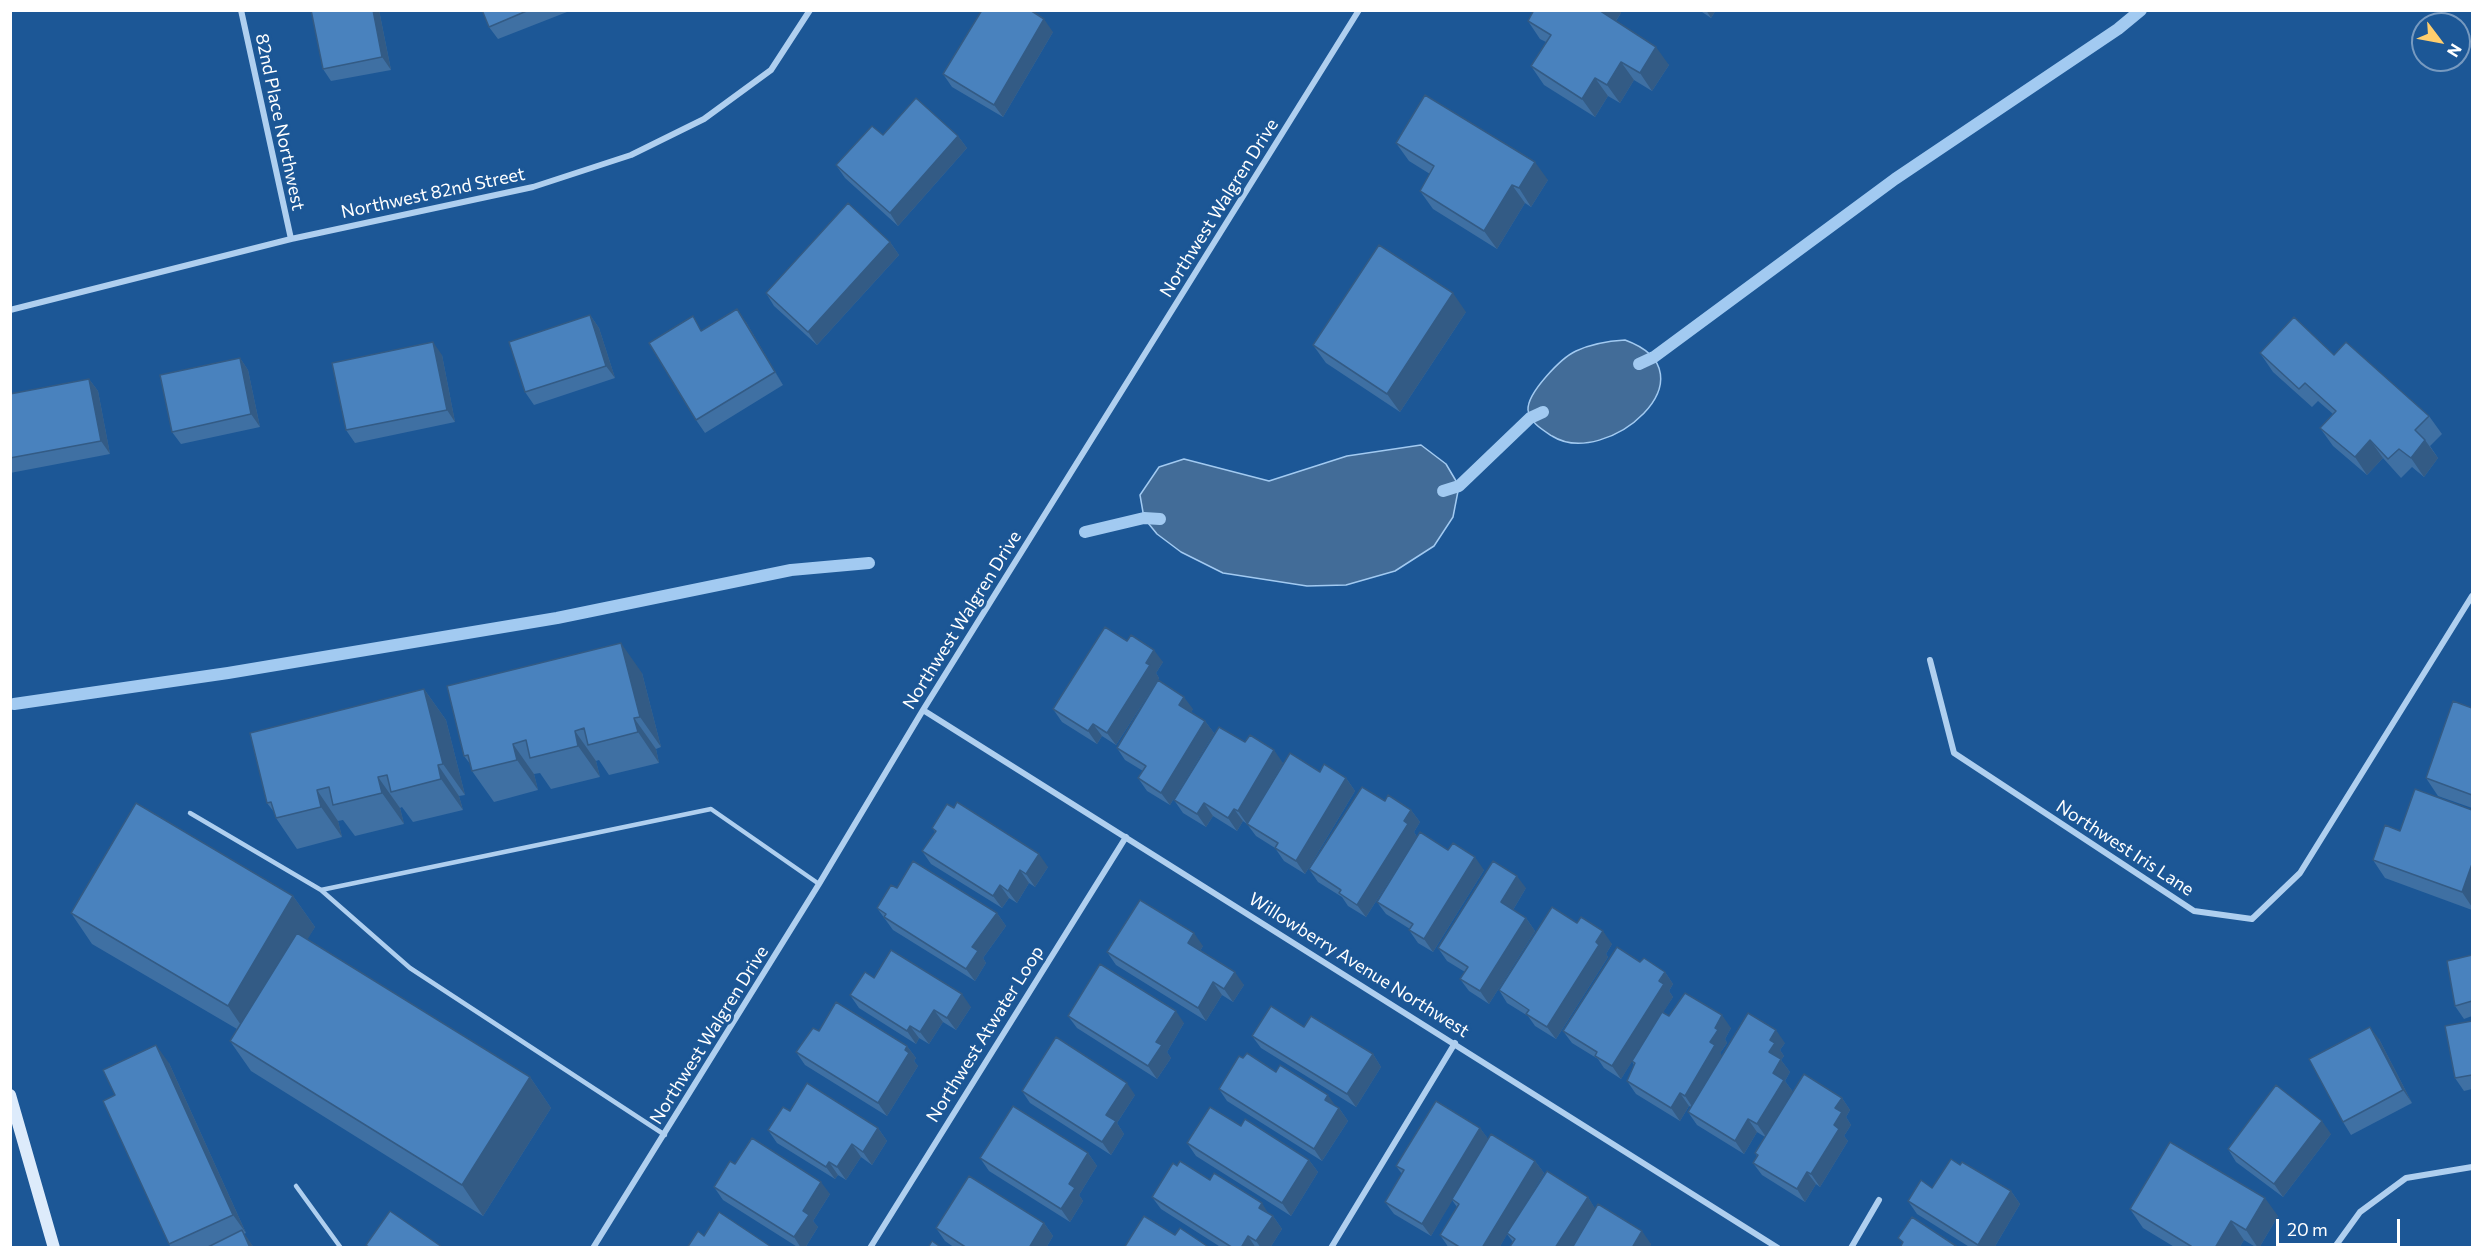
<!DOCTYPE html>
<style>
body{margin:0}
#map{position:relative;width:2483px;height:1258px;overflow:hidden;background:#1c5796;font-family:Commissioner,sans-serif}
canvas{display:block}
.frame{position:absolute;inset:0;border:12px solid #fff;pointer-events:none}
.north{position:absolute;left:2411px;top:12px;width:60px;height:60px;box-sizing:border-box;background:#1c5796;border:2px solid #779ac0;border-radius:50%;rotate:122deg;font-size:16px;font-weight:700;line-height:24px;text-align:center;color:#fff}
.north::after{content:'';display:block;margin:auto;width:21px;height:27px;background:#ffce6d;clip-path:polygon(50% 0,100% 100%,50% 72%,0 100%)}
.scale{position:absolute;left:2276px;top:1219px;width:124px;height:27px;box-sizing:border-box;border:3px solid #fff;border-top:0;padding-left:8px;font-size:18px;line-height:21px;white-space:nowrap;color:#fff;-webkit-text-stroke:4px #1c5796;paint-order:stroke}
</style>
<div id="map">
<canvas width="2483" height="1258"></canvas>
<div class="frame"></div>
<div class="north">N</div>
<div class="scale">20 m</div>
</div>
<script>
const g = document.querySelector('canvas').getContext('2d');
g.lineJoin = 'round';
function fill(path, color) {
  g.fillStyle = color;
  g.fill(path, 'evenodd');
}
function strokePath(path, color, width, dash) {
  g.strokeStyle = color;
  g.lineWidth = width;
  g.lineCap = dash ? 'butt' : 'round';
  g.setLineDash(dash || []);
  g.stroke(path);
}
function label(font, color, halo, rows, align = 'center') {
  g.font = font + ' Commissioner,sans-serif';
  g.lineWidth = 6;
  g.setLineDash([]);
  g.textBaseline = 'middle';
  g.strokeStyle = halo;
  g.fillStyle = color;
  for (const [text, x, y, turn = 0] of rows) {
    g.save();
    g.translate(x, y);
    g.rotate((+turn || 0) * Math.PI / 180);
    g.textAlign = isNaN(turn) ? turn : align;
    if (halo) g.strokeText(text, 0, 0);
    g.fillText(text, 0, 0);
    g.restore();
  }
}
const water = new Path2D(`
 M1625,340C1718,374 1606,470 1552,436C1543,430 1530,423 1528,410C1527,393 1561,358 1576,351C1591,344 1608,341 1625,340Z
 M1421,445L1446,464L1459,486L1453,517L1434,546L1395,571L1346,585L1307,586L1223,573L1181,552L1157,534L1144,518L1140,495L1159,467L1184,459L1269,481L1347,456Z`);
fill(water, '#426c98');
strokePath(water, '#a2caf1', 1.5);
strokePath(new Path2D(`
 M1639,364L1654,357L1895,179L2118,29L2141,10
 M1443,491L1459,486L1530,418L1543,412
 M1085,532L1144,518L1160,519
 M14,704L228,673L557,618L791,570L869,563`), '#a2caf1', 12);
strokePath(new Path2D(`
 M190,813L321,890
 M665,1135L410,968L321,890L711,809L819,884
 M296,1186L341,1248`), '#afcfef', 4.5);
strokePath(new Path2D(`
 M241,10L291,239
 M10,310L291,239L533,187L631,155L704,119L771,70L810,10
 M1930,660L1954,753L2194,911L2252,919L2300,873L2472,596
 M923,710L1778,1248
 M593,1248L819,884L923,710L1359,10
 M870,1248L1126,837
 M1331,1248L1455,1043
 M1851,1248L1879,1200
 M2334,1248L2360,1212L2406,1178L2472,1167`), '#afcfef', 6);
strokePath(new Path2D(`
 M10,1095L54,1248`), '#ddebfb', 12);
fill(new Path2D(`
 M311,10H379L391,70L331,81L323,69Z
 M482,10H566L567,12L498,39L489,27Z
 M1534,10H1619L1621,13L1616,21L1669,65L1652,91L1634,80L1620,103L1608,96L1595,117L1544,85L1531,66L1546,42L1540,39L1528,21Z
 M1699,10H1716L1711,18Z
 M1053,32L1003,117L952,87L943,74Z
 M883,135L958,136L967,148L898,226L845,178L836,165Z
 M1396,143L1548,180L1531,207L1525,203L1497,249L1433,209L1420,191L1430,174L1409,161Z
 M890,242L899,255L817,345L774,306L766,293Z
 M1466,312L1400,412L1326,363L1313,345Z
 M590,315L599,328L615,378L534,405L525,392Z
 M746,322L783,385L705,433L696,420L702,330Z
 M2260,353L2334,355L2429,416L2442,434L2430,446L2438,458L2424,477L2412,467L2401,478L2383,458L2367,475L2333,446L2320,428L2333,414L2318,401L2312,407L2273,372Z
 M442,355L455,422L355,443L346,430Z
 M240,358L248,370L260,427L181,444L172,432Z
 M89,379L98,391L110,454L10,473V394Z
 M1127,641L1163,662L1156,673L1159,678L1116,745L1102,736L1097,744L1062,722L1053,709Z
 M642,673L661,747L656,749L659,763L609,775L599,760L596,761L600,777L551,789L540,773L534,774L538,790L494,802L472,771L471,765L464,756Z
 M424,689L446,720L465,795L459,796L463,810L413,822L402,807L400,808L404,824L355,836L343,820L338,821L342,837L297,849L276,818L274,812L267,803Z
 M2472,708V808L2438,796L2426,778Z
 M1193,709L1191,712L1205,721L1214,733L1170,805L1147,791L1138,778L1143,771L1125,760L1117,748Z
 M1245,742L1283,763L1258,806L1320,772L1346,778L1355,791L1305,874L1284,861L1275,848L1256,836L1247,824L1243,821L1237,831L1213,816L1206,827L1183,813L1174,800Z
 M1385,801L1411,810L1420,822L1414,832L1417,837L1366,917L1348,906L1342,897L1318,882L1309,869Z
 M2472,810V910L2385,878L2373,860L2400,831Z
 M932,828L1048,867L1035,887L1029,883L1017,903L1009,898L1002,908L931,864L922,851L935,832Z
 M1448,850L1484,870L1433,952L1418,943L1409,930L1410,929L1386,914L1377,902Z
 M897,888L997,913L1006,926L983,958L986,963L975,981L893,930L877,908Z
 M1526,888L1513,910L1526,918L1535,931L1489,1004L1469,991L1460,979L1465,972L1447,961L1438,948Z
 M293,896L315,927L307,939L530,1077L551,1108L483,1216L251,1071L230,1041L237,1029L92,944L71,913Z
 M1577,923L1612,944L1606,954L1608,957L1556,1039L1535,1026L1528,1016L1507,1003L1499,990Z
 M1203,946L1200,951L1244,985L1233,1002L1222,995L1206,1021L1116,965L1107,952Z
 M2472,955V1016L2464,1019L2455,1006Z
 M1640,962L1665,972L1673,984L1669,991L1673,997L1663,1012L1669,1016L1731,1028L1725,1039L1727,1043L1720,1053L1722,1056L1785,1043L1780,1050L1784,1056L1781,1060L1790,1072L1785,1081L1793,1092L1842,1098L1850,1110L1846,1117L1851,1125L1844,1136L1848,1141L1820,1187L1816,1184L1805,1202L1762,1175L1753,1163L1757,1156L1755,1153L1765,1137L1757,1132L1744,1154L1697,1125L1688,1112L1691,1107L1689,1106L1680,1121L1636,1094L1627,1081L1634,1065L1632,1061L1621,1079L1604,1068L1598,1059L1572,1043L1563,1031Z
 M874,978L971,1007L956,1030L943,1022L929,1044L919,1038L916,1044L859,1008L850,995Z
 M1068,1016L1184,1023L1167,1052L1171,1058L1157,1079L1077,1028Z
 M2472,1021V1089L2464,1091L2455,1078Z
 M1304,1027L1373,1054L1381,1067L1356,1107L1261,1048L1252,1036Z
 M819,1031L907,1046L916,1058L914,1061L918,1066L887,1116L805,1065L796,1052Z
 M2379,1039L2412,1103L2351,1135L2343,1122Z
 M1243,1058L1276,1072L1339,1108L1348,1121L1322,1161L1227,1101L1219,1089Z
 M169,1063L246,1233L244,1234L254,1248H171L169,1244L115,1095Z
 M1022,1091L1135,1095L1117,1123L1124,1134L1111,1155L1030,1103Z
 M790,1111L878,1128L887,1141L872,1165L861,1157L846,1180L838,1175L835,1179L777,1143L768,1130Z
 M1241,1126L1309,1160L1318,1172L1291,1216L1196,1156L1187,1143Z
 M1480,1128L1488,1139L1535,1161L1544,1173L1517,1217L1588,1197L1595,1209L1651,1244L1649,1248H1509L1513,1242L1507,1234L1499,1248H1449L1440,1235L1457,1207L1452,1200L1431,1236L1394,1214L1385,1202L1402,1174L1396,1166Z
 M2331,1134L2283,1197L2236,1162L2228,1149Z
 M1088,1153L1097,1166L1079,1195L1083,1201L1070,1222L989,1171L980,1158Z
 M735,1164L830,1194L813,1221L818,1227L805,1248H799L723,1200L714,1187Z
 M1960,1165L2011,1191L2020,1204L1994,1248H1971L1917,1214L1908,1201L1932,1188Z
 M1177,1166L1210,1180L1273,1216L1282,1229L1270,1248H1222L1161,1209L1152,1197Z
 M2130,1209L2278,1216L2259,1248H2257L2244,1240L2239,1248H2176L2143,1228Z
 M1044,1223L1053,1236L1046,1248H955L945,1241L936,1228Z`), '#3f70a3');
fill(new Path2D(`
 M373,10H379L391,70L382,57Z
 M1599,10H1619L1621,13L1611,28Z
 M1706,10H1716L1711,18Z
 M1044,19L1053,32L1003,117L994,105Z
 M1656,47L1669,65L1652,91L1640,73Z
 M1621,62L1634,80L1620,103L1607,85Z
 M1595,78L1608,96L1595,117L1582,99Z
 M958,136L967,148L898,226L890,213Z
 M1535,162L1548,180L1531,207L1519,188Z
 M1512,185L1525,203L1497,249L1484,231Z
 M890,242L899,255L817,345L808,332Z
 M1453,293L1466,312L1400,412L1387,394Z
 M737,309L746,322L783,385L775,372Z
 M590,315L599,328L615,378L606,366Z
 M433,342L442,355L455,422L447,410Z
 M240,358L248,370L260,427L251,414Z
 M89,379L98,391L110,454L101,441Z
 M2370,440L2383,458L2367,475L2355,457Z
 M2425,440L2438,458L2424,477L2411,458Z
 M621,643L642,673L661,747L640,717Z
 M1154,650L1163,662L1156,673L1159,678L1116,745L1107,733Z
 M424,689L446,720L465,795L443,764Z
 M1184,697L1193,709L1188,718L1179,705Z
 M634,718L656,749L659,763L638,732Z
 M1205,721L1214,733L1170,805L1161,793Z
 M1093,724L1102,736L1097,744L1088,731Z
 M575,731L596,761L600,777L578,746Z
 M513,744L534,774L538,790L517,760Z
 M1274,750L1283,763L1247,824L1238,811Z
 M438,765L459,796L463,810L441,779Z
 M378,777L400,808L404,824L382,793Z
 M1346,778L1355,791L1305,874L1296,861Z
 M317,790L338,821L342,837L321,807Z
 M1204,803L1213,816L1206,827L1197,814Z
 M1234,809L1243,821L1237,831L1228,818Z
 M1411,810L1420,822L1414,832L1417,837L1366,917L1357,905Z
 M1039,854L1048,867L1035,887L1026,874Z
 M1475,857L1484,870L1433,952L1424,939Z
 M2472,864V907L2462,892Z
 M1020,870L1029,883L1017,903L1008,891Z
 M1517,876L1526,888L1510,915L1501,902Z
 M1000,885L1009,898L1002,908L993,896Z
 M293,896L315,927L249,1037L228,1006Z
 M997,913L1006,926L983,958L986,963L975,981L966,969L972,947Z
 M1526,918L1535,931L1489,1004L1480,991Z
 M1603,931L1612,944L1606,954L1608,957L1556,1039L1547,1027Z
 M1194,933L1203,946L1197,956L1188,943Z
 M1235,972L1244,985L1233,1002L1224,989Z
 M1665,972L1673,984L1669,991L1673,997L1621,1079L1612,1066Z
 M1213,982L1222,995L1206,1021L1198,1008Z
 M962,994L971,1007L956,1030L947,1018Z
 M934,1010L943,1022L929,1044L920,1032Z
 M1176,1011L1184,1023L1167,1052L1171,1058L1157,1079L1148,1066L1156,1042Z
 M1722,1015L1731,1028L1725,1039L1727,1043L1720,1053L1724,1058L1693,1108L1685,1096L1710,1042L1715,1028Z
 M910,1026L919,1038L916,1044L907,1031Z
 M2370,1027L2379,1039L2412,1103L2403,1090Z
 M1776,1030L1785,1043L1780,1050L1784,1056L1781,1060L1790,1072L1785,1081L1793,1092L1766,1137L1757,1124L1773,1073L1769,1052L1770,1040Z
 M156,1045L169,1063L246,1233L233,1215Z
 M907,1046L916,1058L914,1061L918,1066L887,1116L878,1103Z
 M1373,1054L1381,1067L1356,1107L1347,1094Z
 M530,1077L551,1108L483,1216L462,1185Z
 M1127,1083L1135,1095L1117,1123L1124,1134L1111,1155L1102,1142L1106,1115Z
 M1680,1093L1689,1106L1680,1121L1671,1108Z
 M1328,1095L1337,1108L1325,1100Z
 M1842,1098L1850,1110L1846,1117L1851,1125L1844,1136L1848,1141L1820,1187L1811,1174L1834,1125L1835,1108Z
 M1339,1108L1348,1121L1322,1161L1314,1149Z
 M1748,1119L1757,1132L1744,1154L1735,1141Z
 M2322,1121L2331,1134L2283,1197L2274,1184Z
 M878,1128L887,1141L872,1165L863,1152Z
 M1480,1128L1489,1140L1431,1236L1422,1224Z
 M852,1144L861,1157L846,1180L837,1167Z
 M1088,1153L1097,1166L1079,1195L1083,1201L1070,1222L1061,1209L1069,1184Z
 M1309,1160L1318,1172L1291,1216L1282,1203Z
 M1535,1161L1544,1173L1499,1248H1482Z
 M829,1162L838,1175L835,1179L826,1167Z
 M1807,1172L1816,1184L1805,1202L1797,1189Z
 M821,1182L830,1194L813,1221L818,1227L805,1248H801L794,1237L803,1211Z
 M2011,1191L2020,1204L1994,1248H1980L1978,1245Z
 M1588,1197L1596,1210L1572,1248H1555Z
 M2265,1198L2278,1216L2259,1248H2258L2246,1230Z
 M1262,1203L1270,1216L1259,1208Z
 M1273,1216L1282,1229L1270,1248H1261L1256,1241Z
 M2231,1221L2244,1240L2239,1248H2215Z
 M1044,1223L1053,1236L1046,1248H1029Z
 M242,1230L254,1248H250Z
 M1642,1231L1651,1244L1649,1248H1632Z
 M1248,1236L1256,1248H1241Z`), '#335b85');
const building = new Path2D(`
 M311,10H373L382,57L323,69Z
 M482,10H529L489,27Z
 M982,10H1030L1044,19L994,105L943,74Z
 M1534,10H1599L1656,47L1640,73L1621,62L1607,85L1595,78L1582,99L1531,66L1551,35L1528,21Z
 M1425,95L1535,162L1519,188L1512,185L1484,231L1420,191L1434,166L1396,143Z
 M916,98L958,136L890,213L836,165L872,126L883,135Z
 M848,203L890,242L808,332L766,293Z
 M1379,245L1453,293L1387,394L1313,345Z
 M737,309L775,372L696,420L649,343L693,316L701,331Z
 M590,315L606,366L525,392L509,342Z
 M2294,317L2334,355L2346,342L2429,416L2415,430L2425,440L2411,458L2399,449L2388,459L2370,440L2355,457L2320,428L2336,411L2305,383L2299,389L2260,353Z
 M433,342L447,410L346,430L332,363Z
 M240,358L251,414L172,432L160,375Z
 M89,379L101,441L10,458V394Z
 M1105,627L1127,641L1131,635L1154,650L1146,663L1150,665L1107,733L1093,724L1088,731L1053,709Z
 M621,643L640,717L634,718L638,732L588,745L584,728L575,731L578,746L530,758L526,740L513,744L517,760L472,771L468,755L464,756L447,686Z
 M1158,680L1184,697L1179,705L1205,721L1161,793L1138,778L1146,766L1117,748Z
 M424,689L443,764L438,765L441,779L391,792L387,775L378,777L382,793L333,805L329,787L317,790L321,807L276,818L271,802L267,803L250,733Z
 M2453,701L2472,708V795L2426,778Z
 M1219,727L1245,742L1250,735L1274,750L1238,811L1234,809L1228,818L1204,803L1197,814L1174,800Z
 M1290,753L1320,772L1324,764L1346,778L1296,861L1275,848L1278,843L1247,824Z
 M1362,787L1385,801L1388,795L1411,810L1404,821L1408,824L1357,905L1339,893L1341,890L1309,869Z
 M2415,789L2472,810V864L2462,892L2373,860L2385,825L2400,831Z
 M957,802L1039,854L1026,874L1020,870L1008,891L1000,885L993,896L922,851L936,831L932,828L947,804L954,808Z
 M136,803L293,896L228,1006L71,913Z
 M1420,832L1448,850L1453,843L1475,857L1424,939L1409,930L1413,924L1377,902Z
 M913,861L997,913L972,947L978,951L966,969L884,917L886,914L877,908L891,885L897,888Z
 M1493,861L1517,876L1501,902L1526,918L1480,991L1460,979L1468,967L1438,948Z
 M1140,900L1194,933L1188,943L1235,972L1224,989L1213,982L1198,1008L1107,952Z
 M1552,907L1577,923L1581,917L1603,931L1596,942L1599,945L1547,1027L1526,1014L1529,1010L1499,990Z
 M297,933L530,1077L462,1185L230,1041Z
 M1617,947L1640,962L1644,958L1665,972L1659,981L1664,984L1612,1066L1595,1056L1597,1052L1563,1031Z
 M891,950L962,994L947,1018L934,1010L920,1032L910,1026L907,1031L850,995L865,972L874,978Z
 M2472,955V1001L2455,1006L2447,961Z
 M1100,964L1176,1011L1156,1042L1162,1045L1148,1066L1068,1016Z
 M1685,993L1722,1015L1715,1028L1718,1030L1710,1042L1715,1045L1685,1096L1680,1093L1671,1108L1627,1081L1635,1063L1632,1061L1662,1012L1669,1016Z
 M836,1002L907,1046L905,1050L909,1053L878,1103L796,1052L813,1028L819,1031Z
 M1271,1006L1304,1027L1311,1016L1373,1054L1347,1094L1252,1036Z
 M1748,1013L1776,1030L1770,1040L1775,1043L1769,1052L1781,1059L1773,1073L1784,1080L1757,1124L1748,1119L1735,1141L1688,1112Z
 M2472,1021V1075L2455,1078L2445,1026Z
 M2370,1027L2403,1090L2343,1122L2309,1059Z
 M1056,1037L1127,1083L1106,1115L1116,1121L1102,1142L1022,1091Z
 M156,1045L233,1215L169,1244L103,1101L115,1095L103,1070Z
 M1247,1053L1276,1072L1280,1065L1328,1095L1325,1100L1339,1108L1314,1149L1219,1089L1239,1056L1243,1058Z
 M1804,1074L1842,1098L1835,1108L1842,1112L1834,1125L1839,1129L1811,1174L1807,1172L1797,1189L1753,1163L1758,1155L1755,1153Z
 M807,1083L878,1128L863,1152L852,1144L837,1167L829,1162L826,1167L768,1130L783,1107L790,1111Z
 M2276,1085L2322,1121L2274,1184L2228,1149Z
 M1436,1101L1480,1128L1422,1224L1385,1202L1404,1170L1396,1166Z
 M1013,1106L1088,1153L1069,1184L1075,1188L1061,1209L980,1158Z
 M1210,1107L1241,1126L1245,1119L1309,1160L1282,1203L1187,1143Z
 M1491,1134L1535,1161L1482,1248H1461L1440,1235L1459,1204L1452,1199Z
 M752,1138L821,1182L803,1211L809,1215L794,1237L714,1187L730,1161L735,1164Z
 M2170,1142L2265,1198L2246,1230L2231,1221L2215,1248H2194L2130,1209Z
 M1951,1159L1960,1165L1962,1162L2011,1191L1978,1245L1908,1201L1921,1180L1932,1188Z
 M1180,1161L1210,1180L1214,1173L1262,1203L1259,1208L1273,1216L1256,1241L1248,1236L1241,1248H1233L1152,1197L1173,1163L1177,1166Z
 M1547,1171L1588,1197L1555,1248H1509L1515,1239L1507,1233Z
 M969,1176L1044,1223L1029,1248H967L936,1228Z
 M1598,1204L1642,1231L1632,1248H1572Z
 M390,1211L442,1247V1248H370L366,1245Z
 M719,1212L773,1248H687L698,1231L704,1236Z
 M1144,1216L1175,1235L1180,1228L1210,1248H1124Z
 M1912,1217L1959,1248H1900L1903,1242L1898,1238Z
 M242,1230L250,1248H206Z
 M932,1241L942,1248H928Z`);
fill(building, '#4982be');
strokePath(building, '#335b85', 1.5);
label('18px', '#fff', '#1c5796', [
 ["82nd Place Northwest",280,122,78],
 ["Northwest 82nd Street",433,193,-12],
 ["Northwest Walgren Drive",1219,208,-58],
 ["Northwest Walgren Drive",962,620,-58],
 ["Northwest Iris Lane",2125,848,33],
 ["Willowberry Avenue Northwest",1359,965,32],
 ["Northwest Atwater Loop",985,1034,-58],
 ["Northwest Walgren Drive",709,1035,-58]
]);
</script>
